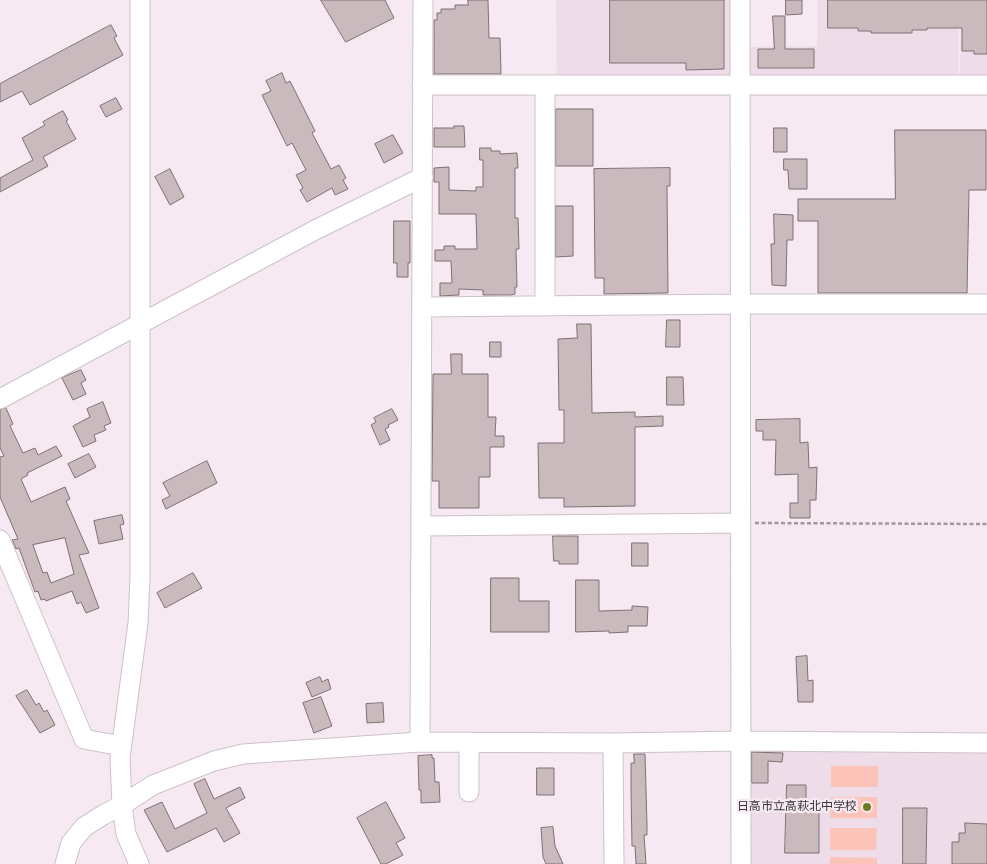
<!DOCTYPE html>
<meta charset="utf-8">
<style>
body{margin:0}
canvas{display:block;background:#f6e9f2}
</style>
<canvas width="987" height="864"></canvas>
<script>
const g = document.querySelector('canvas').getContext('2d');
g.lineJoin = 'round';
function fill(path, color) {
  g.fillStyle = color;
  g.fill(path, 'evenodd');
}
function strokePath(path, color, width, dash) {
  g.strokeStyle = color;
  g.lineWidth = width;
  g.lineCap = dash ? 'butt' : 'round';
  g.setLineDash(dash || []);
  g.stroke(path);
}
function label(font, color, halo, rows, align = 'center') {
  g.font = font + ' "IBM Plex Serif","Noto Sans JP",serif';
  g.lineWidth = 4.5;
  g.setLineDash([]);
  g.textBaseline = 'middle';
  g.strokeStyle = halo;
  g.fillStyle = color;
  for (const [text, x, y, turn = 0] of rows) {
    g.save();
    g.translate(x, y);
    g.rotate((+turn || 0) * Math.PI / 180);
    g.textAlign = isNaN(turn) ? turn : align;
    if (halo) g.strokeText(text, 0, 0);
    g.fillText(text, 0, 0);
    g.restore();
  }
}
fill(new Path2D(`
 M556,0H731V80L557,81Z
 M817,0H959V79H753L745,71V47L817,46Z
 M961,0H987V79H960Z
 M987,749V864H746L747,750Z`), '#efdce9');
fill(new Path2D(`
 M831,766H878V787H831Z
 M831,797H877V818H830Z
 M830,828H877L876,850H830Z
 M830,857L877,858V864H830Z`), '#fcc4b9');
const building = new Path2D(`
 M321,0H385L394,18L346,42Z
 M468,0H488L489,38H500L501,74H434V20H437V13H441V9H455V5H468Z
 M610,0H724V69L686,70V63H610Z
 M786,0H802V14L786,15Z
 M828,0H987V54H974V51H962V28H927V30H912V33H871V31H858V28H828Z
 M773,16H785V49H814V68H758V49H774Z
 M111,25L117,36L114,38L123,55L30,105L22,91L0,102V84Z
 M282,73L286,83L290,81L315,131L312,133L331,169L339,165L346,178L343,180L348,189L335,195L332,188L307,202L300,190L303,188L296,175L306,170L292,143L287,146L262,95L271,91L266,81Z
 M116,98L122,109L106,117L100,106Z
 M556,109H593V166H556Z
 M63,111L68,120L66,121L76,139L43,157L48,166L0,192V178L33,160L22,138L45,125L43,122Z
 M454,126H464L465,147H434V128H454Z
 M774,128H787V152H774Z
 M895,130H986V190H969L967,293H818V221H798V199H895Z
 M393,135L403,153L384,163L375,144Z
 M480,148H491V151H500V154L517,153L518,168H515V218H518L519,249H516L517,287H515V294L511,295H483V290L459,289V295L440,296V283H452L451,261H435V250H444V246H455V249H477L476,214H439V182H434V168L449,167V190L476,191V187H483V160H480Z
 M784,159H807V189H789L788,170H784Z
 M670,168V186H667L668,293L604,294V278H595L594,169Z
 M170,169L184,197L170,205L155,177Z
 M556,206H573V256L556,257Z
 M774,214L793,215V240H787L786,286L772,285L771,244H774Z
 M394,221H410V263H408V277H397V263H394Z
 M667,320H680V347H666Z
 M577,324H591L592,413L635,412V417L663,416V426L635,427V506L564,507V498H539L538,443H564V410H559L558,339L577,338Z
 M490,342H501V357H490Z
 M451,354H462V374H488V417H496L495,436H504V447H490V477H479V508H439V481H432L433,374H451Z
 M81,370L86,380L81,383L86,394L73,400L62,378Z
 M667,377H683L684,405H667Z
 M103,402L111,423L104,426L106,430L94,435L96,441L83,447L73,426L90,417L87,409Z
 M6,408L13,424L10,426L23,453L35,448L38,455L56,446L62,456L27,473L28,475L21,479L31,502L65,487L70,499L66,501L89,553L79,555L99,608L86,613L81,602L77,604L72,591L46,601L45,599L41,600L38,591L35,592L19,548L16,549L13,541L12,540L18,539L0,497V457L4,456L0,448V410ZM65,538L74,574L51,583L47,572L43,573L33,545Z
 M392,409L398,420L388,425L389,427L385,429L390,440L380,445L371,425L376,422L374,418Z
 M800,419V443L808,442L809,468L817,467L816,500H810V518H790V503H798V474L775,475L776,440H763V431H756V420Z
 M89,454L96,467L75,478L68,464Z
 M207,461L217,483L166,509L162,500L170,496L163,483Z
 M122,515L124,524L120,525L123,539L99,544L94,521Z
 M553,536H578V564H559V561H554Z
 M632,543H648V566H632Z
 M193,573L202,588L165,608L157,593Z
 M491,578H519V601H549V632H491Z
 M576,580H599V611L632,610V606L648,607L647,626H628V632L609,633V631L576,632Z
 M807,656L808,681L813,680V702H798L796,657Z
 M320,677L322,682L328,679L331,689L312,697L306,683Z
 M27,690L36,705L39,703L44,712L47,710L55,725L40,733L16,696Z
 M321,697L332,726L314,733L303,703Z
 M383,703L384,722L367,723L366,704Z
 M752,752L783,753L782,762L768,761V783H752Z
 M634,754H645L647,825V835H644L646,864H636L635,846H632L631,790V763H634Z
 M432,755V758H434L435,782H439L440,802L421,803V790H419L418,756Z
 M537,768H554V795H537Z
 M205,779L214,799L240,787L245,798L226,808L240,833L224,842L216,828L167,852L144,810L162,802L175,829L207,813L194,784Z
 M787,785H806V809H819V853H785Z
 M386,802L405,838L396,843L403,855L386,864H381L357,818Z
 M903,808H927L926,864H903Z
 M965,823L987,824V864H952V842H959V833H965Z
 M553,827L555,846L563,864H546L543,857L541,828Z`);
fill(building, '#cab9bd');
strokePath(building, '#7f7073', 1);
const minor = new Path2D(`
 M740,0L741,864
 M422,85H987
 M545,85V306
 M422,307L740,304H987
 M0,399L317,229L423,177
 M422,526L741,523
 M0,540L84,739L121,746
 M420,742L423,0
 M469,742V792
 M613,743L614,864
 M65,864L71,843L84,827L103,815L122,805L153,785L214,761L243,754L420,742L613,743L741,741L987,743
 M139,864L126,834L122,805L120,758L138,623L140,578V0`);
strokePath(minor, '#cec1ca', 21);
strokePath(new Path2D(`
 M755,523L987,524`), '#a1989f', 2.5, [4, 2.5]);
strokePath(minor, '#fff', 19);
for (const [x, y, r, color] of [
 [867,807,5,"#707923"]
]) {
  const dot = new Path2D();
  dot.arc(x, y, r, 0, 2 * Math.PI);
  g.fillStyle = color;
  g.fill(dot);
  strokePath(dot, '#f6e9f2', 2);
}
label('12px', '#3b363a', '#f6e9f2', [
 ["日高市立高萩北中学校",857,807]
], 'right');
</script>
